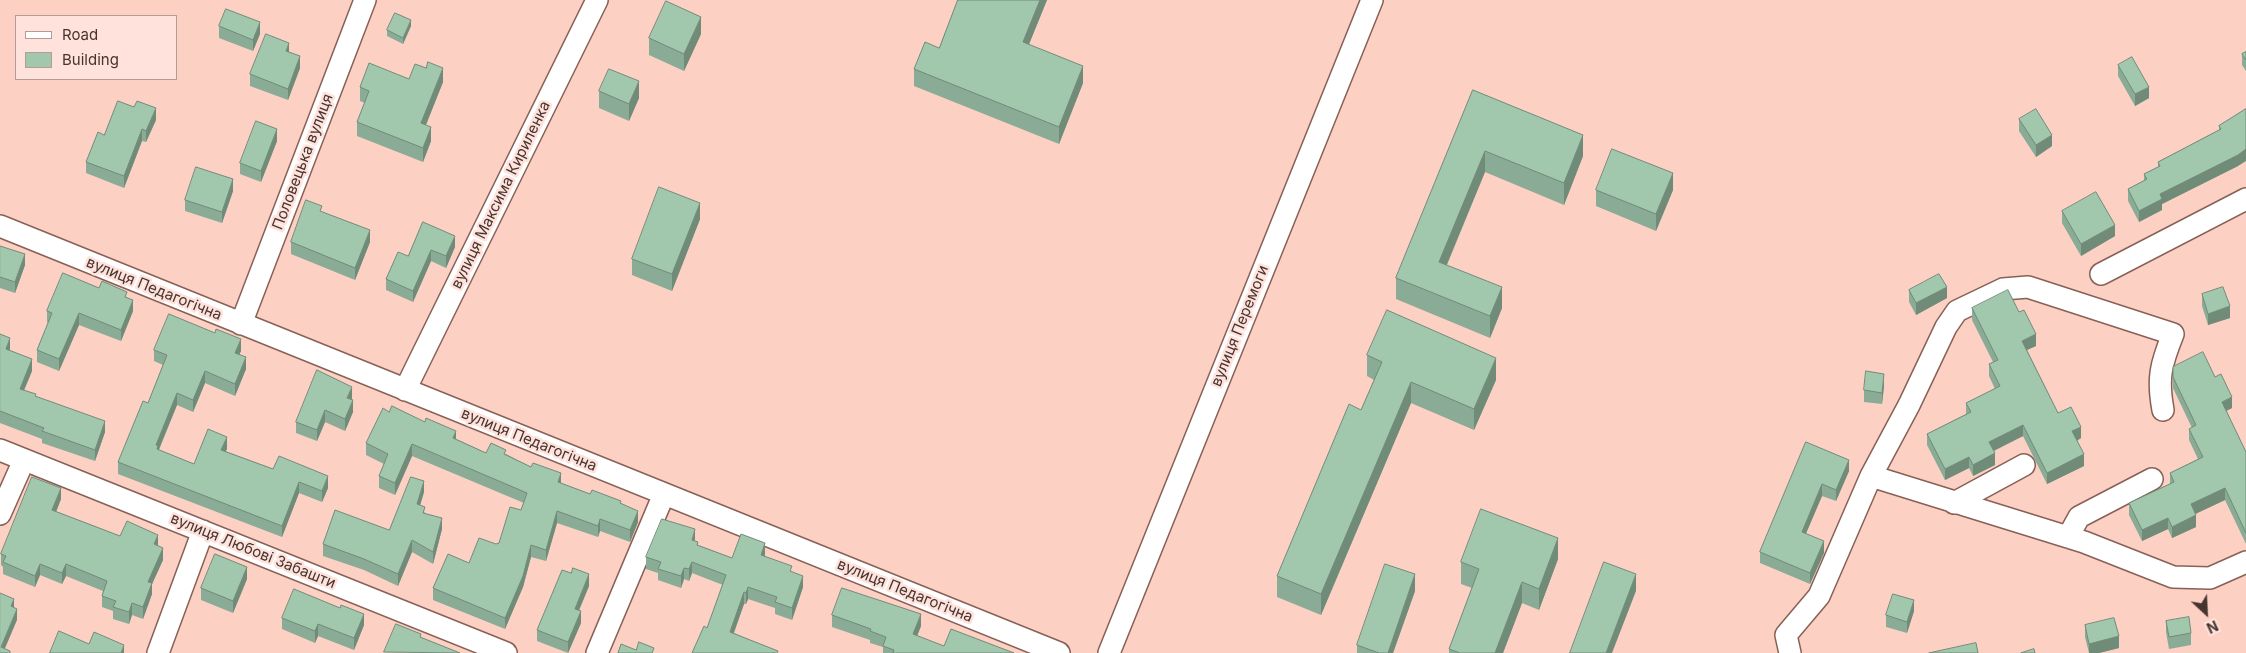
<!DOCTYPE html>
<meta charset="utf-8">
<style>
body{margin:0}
#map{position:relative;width:2246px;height:653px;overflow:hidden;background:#fdd0c4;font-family:Inter,sans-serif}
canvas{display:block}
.legend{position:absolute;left:15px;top:15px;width:162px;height:65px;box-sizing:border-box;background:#fee2db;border:1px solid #b49c96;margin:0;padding:6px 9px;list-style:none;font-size:15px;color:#46342f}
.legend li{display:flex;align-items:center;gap:10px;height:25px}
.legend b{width:25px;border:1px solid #b49c96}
.north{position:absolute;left:2181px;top:588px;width:50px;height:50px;-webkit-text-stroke:4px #fee2db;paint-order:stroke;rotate:155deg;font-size:14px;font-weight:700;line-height:20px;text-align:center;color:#46342f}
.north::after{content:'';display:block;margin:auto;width:18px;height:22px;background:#46342f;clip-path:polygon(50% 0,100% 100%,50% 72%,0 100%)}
</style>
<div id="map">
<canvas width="2246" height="653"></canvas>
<ul class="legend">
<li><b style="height:6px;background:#fff"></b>Road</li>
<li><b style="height:14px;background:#a1c7ad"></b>Building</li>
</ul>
<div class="north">N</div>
</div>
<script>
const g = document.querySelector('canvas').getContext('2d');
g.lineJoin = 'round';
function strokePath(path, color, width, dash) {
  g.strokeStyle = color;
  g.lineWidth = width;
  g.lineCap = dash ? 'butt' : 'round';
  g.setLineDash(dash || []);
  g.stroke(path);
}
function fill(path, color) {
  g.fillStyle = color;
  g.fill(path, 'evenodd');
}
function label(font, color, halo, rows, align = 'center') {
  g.font = font + ' Inter,sans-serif';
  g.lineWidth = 5;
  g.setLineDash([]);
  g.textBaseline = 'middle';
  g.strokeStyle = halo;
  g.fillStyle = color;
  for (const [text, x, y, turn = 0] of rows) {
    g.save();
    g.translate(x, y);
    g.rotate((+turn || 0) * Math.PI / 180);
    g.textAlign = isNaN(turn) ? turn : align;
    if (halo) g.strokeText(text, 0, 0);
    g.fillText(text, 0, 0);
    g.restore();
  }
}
const minor = new Path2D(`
 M0,226L1059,653
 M2101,274L2246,199
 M241,324L365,0
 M405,390L597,0
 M0,450L506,653
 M1871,476L2084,542L2173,577L2210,578L2246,562
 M1954,503L2024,465
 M0,514L24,460
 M2068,537L2079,517L2152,479
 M158,653L203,531
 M597,653L664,494
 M1109,653L1372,0
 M1790,653L1786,635L1819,596L1871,476L1909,405L1946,327L1957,311L2003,289L2028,287L2173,334C2161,364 2157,378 2163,410`);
strokePath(minor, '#876056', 24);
strokePath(minor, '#fff', 21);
fill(new Path2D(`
 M958,0H1047L1029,44L1083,83L1059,144L914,86V69L939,48Z
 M219,26L260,34L253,51L219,38Z
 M411,26L403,44L387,36V30Z
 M701,34L684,71L649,55V38Z
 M289,52L300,68L288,100L250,86V74Z
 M2246,52V71L2242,65V54Z
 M2118,65L2149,98L2135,106L2118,76Z
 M409,79L443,82L426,125L431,141L423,162L357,136V122L365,103L360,101V87Z
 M1473,90L1583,156L1564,205L1485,172L1447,265L1502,308L1490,338L1396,299V278Z
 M599,91L639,98L629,121L599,108Z
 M2246,109L2238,166L2162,204V210L2139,222L2128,201V189L2144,181V174L2158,167V162L2219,130V126Z
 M2019,119L2052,146L2036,157L2019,131Z
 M156,120L146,142L142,141L124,188L86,173V162Z
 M277,141L261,182L240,174V163Z
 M1596,190H1673L1656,231L1596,206Z
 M233,191L222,223L185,211V200Z
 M2062,211L2115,236L2081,256L2062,223Z
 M322,212L370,242L355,280L291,254V242Z
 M700,219L672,291L632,275V259Z
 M423,222L455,247L446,268L431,261L413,302L386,290V279L408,256Z
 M0,246L25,265L15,293L0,288Z
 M99,288L127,297L133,311L121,341L79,325L59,371L37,362V350L48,323L47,322V311Z
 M1909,290L1947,298L1916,315L1909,302Z
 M2202,294L2230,318L2208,325L2202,306Z
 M1972,308L2036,346L2027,350L2058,413L2081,438L2077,441L2084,466L2047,484L2023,436L1994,451L1995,465L1973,476L1969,468L1945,480L1927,445V434L1966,414V403L1995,389L1989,376V364L1993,362L1972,320Z
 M0,334L10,349V350L32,371L24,390L105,432L95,461L42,443V439L0,423Z
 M154,350L241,351L239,354L246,369L235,396L205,383L193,412L177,405L159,450L194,464L227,449L225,451L273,469L328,488L322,502L299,493L282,537L118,474V462L148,403L163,365L154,361Z
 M1367,355L1496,380L1474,430L1411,403L1321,615L1277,597V576L1361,410L1374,380L1367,376Z
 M2173,367L2232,408L2226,411L2246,452V544L2225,500L2195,514L2196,527L2172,538L2168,529L2142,541L2129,515V503L2170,484V473L2198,459L2189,440V429L2192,428L2173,388Z
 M1884,386L1882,404L1864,402V390Z
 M352,398V400L353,412L345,431L325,422L317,441L296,433V422Z
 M389,412L456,439L486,453L506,454L561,483L590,494L621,503L638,522L630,542L600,531L598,537L557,523L546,561L531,557L523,587L505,629L433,600V588L499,543L521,510L524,503L412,456L395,495L379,488V476L384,464L366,455V443Z
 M1806,442L1849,471L1836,501L1822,496L1806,533L1824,553L1810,584L1760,563V552Z
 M424,492L420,505L425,513L442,529L433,564L412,552L398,586L364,570L323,556V544L389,530Z
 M61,499L56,512L120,536L158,546L163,560L152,584V594L143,619L132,615L129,624L113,619V611L102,607V596L103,591L66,576L62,584L40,575L35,587L3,574V567L1,565V554Z
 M695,541L698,545L732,558L765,555V556L792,572L803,587L792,620L775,614V608L748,599L746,604H744L734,633L778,653L707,628L723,585L692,573L689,581L684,579L681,588L658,580V573L646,569V557Z
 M1558,559L1539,610L1522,603L1503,653H1449V649L1472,588L1461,584V562Z
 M247,579L233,613L201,600V588Z
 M589,586L579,610L581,623L568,653L537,641V630Z
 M1415,591L1393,653H1357V645Z
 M340,608L364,625L354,650L318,636L315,643L282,629V618Z
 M1914,611L1907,633L1886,627V615Z
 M832,615L921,626L917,636L944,646L1014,653H883V647L870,643V640L832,627Z
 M2166,621L2191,633V645L2169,649L2166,632Z
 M2085,625L2119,648L2099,653H2089L2085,637Z`), '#8aab95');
fill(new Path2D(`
 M1040,0H1047L1023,59V42Z
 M701,17V34L684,71V54Z
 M411,20V26L403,44V38Z
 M260,22V34L253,51V40Z
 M289,43V54L286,51Z
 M300,56V68L288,100V89Z
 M1083,66V83L1059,144V127Z
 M443,68V82L421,137V123Z
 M639,81V98L629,121V104Z
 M2149,87V98L2135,106V94Z
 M156,108V120L146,142V131Z
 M431,127V141L423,162V148Z
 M142,129V141L124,188V176Z
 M277,129V141L261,182V171Z
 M1583,135V156L1564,205V183Z
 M2052,135V146L2036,157V145Z
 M2246,149V161L2238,166L2162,204V210L2139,222V211L2160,194Z
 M1485,151V172L1439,283V262Z
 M1673,173V190L1656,231V214Z
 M233,179V191L222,223V212Z
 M700,203V219L672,291V274Z
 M2115,225V236L2081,256V244Z
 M370,230V242L355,280V268Z
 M455,236V247L446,268V256Z
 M431,250V261L413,302V291Z
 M25,254V265L15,293V282Z
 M1502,287V308L1490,338V316Z
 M1947,287V298L1916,315V303Z
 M133,300V311L121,341V330Z
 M2230,306V318L2208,325V314Z
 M79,313V325L59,371V359Z
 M2036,334V346L2022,352V341Z
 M10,338V349L6,360V349Z
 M241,339V351L235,364V353Z
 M246,357V369L235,396V384Z
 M1496,358V380L1474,430V409Z
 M32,359V371L20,400V389Z
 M205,371V383L193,412V400Z
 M1884,374V386L1882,404V393Z
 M1411,382V403L1321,615V594Z
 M352,387V398L347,409V398Z
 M177,393V405L158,451L156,445Z
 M2232,397V408L2222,413V402Z
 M353,400V412L345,431V419Z
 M325,410V422L317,441V430Z
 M105,421V432L95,461V450Z
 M2023,425V436L1989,453V442Z
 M2081,427V438L2072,443V431Z
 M456,431V442L453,438Z
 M227,437V449L221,461V450Z
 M412,444V456L395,495V483Z
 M1995,453V465L1973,476V465Z
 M2084,454V466L2047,484V473Z
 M1969,457V468L1945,480V469Z
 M1849,460V471L1836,501V490Z
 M561,473V484L558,482Z
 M328,476V488L322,502V491Z
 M424,481V492L417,516V504Z
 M299,482V493L282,537V526Z
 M1822,484V496L1802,543V532Z
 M61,488V499L52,522V510Z
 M2225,488V500L2191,516V504Z
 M557,511V523L546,561V550Z
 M638,511V522L630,542V530Z
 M2196,515V527L2172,538V527Z
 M442,518V529L433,564V552Z
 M2168,518V529L2142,541V530Z
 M600,519V531L598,537V526Z
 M695,529V541L692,540Z
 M158,535V547L154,544Z
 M1558,538V559L1539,610V589Z
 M412,540V552L398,586V574Z
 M1824,541V553L1810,584V573Z
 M765,543V555L761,566V555Z
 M531,545V557L523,587L505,629V618Z
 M163,548V560L152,584V594L143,619V607L148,582Z
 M692,562V573L689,581V569Z
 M40,564V575L35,587V576Z
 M66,564V576L62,584V573Z
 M247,567V579L233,613V601Z
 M684,568V579L681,588V576Z
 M589,574V586L575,620V609Z
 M1415,574V591L1393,653H1388Z
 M1636,574V591L1612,653H1606Z
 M803,576V587L792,620V608Z
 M1522,582V603L1503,653H1495Z
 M748,587V599L746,604V593Z
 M744,592V604L730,643V632Z
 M14,599V610L11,606Z
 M1914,600V611L1907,633V622Z
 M132,603V615L129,624V612Z
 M17,609V620L3,653L1,647Z
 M581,611V623L568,653V642Z
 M364,614V625L354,650V638Z
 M921,614V626L913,646V634Z
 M318,624V636L315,643V631Z
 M2119,636V648L2099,653H2089V644Z
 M124,645V653H121Z`), '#718b79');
const building = new Path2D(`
 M958,0H1040L1023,42L1083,66L1059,127L914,69L925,42L939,48Z
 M666,1L701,17L684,54L649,38Z
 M226,9L260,22L253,40L219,26Z
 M395,13L411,20L403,38L387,30Z
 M266,34L289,43L286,51L300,56L288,89L250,74Z
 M2246,52V60L2242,54Z
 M2132,57L2149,87L2135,94L2118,65Z
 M428,62L443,68L421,123L431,127L423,148L357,122L369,91L360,87L369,63L409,79L415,64L426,68Z
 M609,69L639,81L629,104L599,91Z
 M1473,90L1583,135L1564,183L1485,151L1439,262L1502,287L1490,316L1396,278Z
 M118,101L134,107L137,101L156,108L146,131L142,129L124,176L86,162L98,132L104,135Z
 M2036,109L2052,135L2036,145L2019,119Z
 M2246,109V149L2238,155L2160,194L2162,199L2139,211L2128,189L2147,179L2144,174L2160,166L2158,162L2221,129L2219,126Z
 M256,121L277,129L261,171L240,163Z
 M1612,149L1673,173L1656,214L1596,190Z
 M196,167L233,179L222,212L185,200Z
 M659,187L700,203L672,274L632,259Z
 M2096,192L2115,225L2081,244L2062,211Z
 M306,200L322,206L320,211L370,230L355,268L291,242Z
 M423,222L455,236L446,256L431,250L413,291L386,279L398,252L408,256Z
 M0,246L25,254L15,282L0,277Z
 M63,273L99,288L102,281L127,292L125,297L133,300L121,330L79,313L59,359L37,350L52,313L47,311Z
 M1939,274L1947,287L1916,303L1909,290Z
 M2223,287L2230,306L2208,314L2202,294Z
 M2008,290L2019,312L2024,310L2036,334L2022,341L2058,413L2071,407L2081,427L2072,431L2084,454L2047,473L2023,425L1989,442L1995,453L1973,465L1969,457L1945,469L1927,434L1971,412L1966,403L2000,386L1989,364L1998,360L1972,308Z
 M1387,310L1496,358L1474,409L1411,382L1321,594L1277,576L1349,404L1361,410L1382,362L1367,355Z
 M169,314L215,333L216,329L241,339L235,353L246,357L235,384L205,371L193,400L177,393L156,445L158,446L157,449L194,464L208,429L227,437L221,450L273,469L279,456L328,476L322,491L299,482L282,526L118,462L143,401L148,403L167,355L154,350Z
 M0,334L10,338L6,349L32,359L20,389L36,394L35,396L105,421L95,450L42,431L44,428L0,411Z
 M2203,352L2215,377L2221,374L2232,397L2222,402L2246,452V533L2225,488L2191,504L2196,515L2172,527L2168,518L2142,530L2129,503L2174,482L2170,473L2203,457L2189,429L2196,425L2173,377V367Z
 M317,370L352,387L347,398L353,400L345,419L325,410L317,430L296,422Z
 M1866,371L1884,374L1882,393L1864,390Z
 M392,406L425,422L426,418L456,431L453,438L486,453L491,443L506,450L504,454L531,467L533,463L561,473L558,482L590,494L592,490L621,501L620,503L638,511L630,530L600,519L598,526L557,511L546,550L531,545L523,576L505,618L433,588L448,554L469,563L479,538L496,544L499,543L510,507L521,510L527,493L412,444L395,483L379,476L388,454L366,443L383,408L389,412Z
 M1806,442L1849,460L1836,490L1822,484L1802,532L1824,541L1810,573L1760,552Z
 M32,477L61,488L52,510L120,536L127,521L158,535L154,544L163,548L148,582L152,583L143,607L132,603L129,612L113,607L116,601L102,596L107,581L66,564L62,573L40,564L35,576L3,562L6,556L1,554Z
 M411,477L424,481L417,504L425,507L423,513L442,518L433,552L412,540L398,574L364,559L323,544L335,510L389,530Z
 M1481,509L1558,538L1539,589L1522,582L1495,653H1460L1449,649L1479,569L1461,562Z
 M662,519L695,529L692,540L698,542L697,545L732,558L741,534L765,543L761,555L792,566L790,571L803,576L792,608L775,602L777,597L748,587L746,593L744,592L730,632L778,651L777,653H692L704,626L707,628L726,575L692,562L689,569L684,568L681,576L658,569L661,562L646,557Z
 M215,554L247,567L233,601L201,588Z
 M1604,562L1636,574L1606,653H1570Z
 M1385,564L1415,574L1388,653H1379L1357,645Z
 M573,568L589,574L575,609L581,611L568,642L537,630L562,570L571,573Z
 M842,588L921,614L913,634L944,646L951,629L1014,653H893L894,650L883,646L886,637L870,631L871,629L832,615Z
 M294,589L340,608L341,605L364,614L354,638L318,624L315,631L282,618Z
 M0,593L14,599L11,606L17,609L1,647L10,651V653H0Z
 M1893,594L1914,600L1907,622L1886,615Z
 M2189,617L2191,633L2169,637L2166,621Z
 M2114,618L2119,636L2089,644L2085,625Z
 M396,624L421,634L420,637L460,653L384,652Z
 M59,631L89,644L94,632L124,645L121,653H50Z
 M639,642L654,648L652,653H618L621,644L636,650Z
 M1976,643L1978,653H1929Z
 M2034,649L2035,653H2021Z`);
fill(building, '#a1c7ad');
strokePath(building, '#718b79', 1);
label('15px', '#46342f', '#fee2db', [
 ["Половецька вулиця",303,162,-69],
 ["вулиця Максима Кириленка",501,195,-64],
 ["вулиця Педагогічна",154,289,22],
 ["вулиця Перемоги",1240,326,-68],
 ["вулиця Педагогічна",529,440,22],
 ["вулиця Любові Забашти",253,551,22],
 ["вулиця Педагогічна",905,591,22]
]);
</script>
